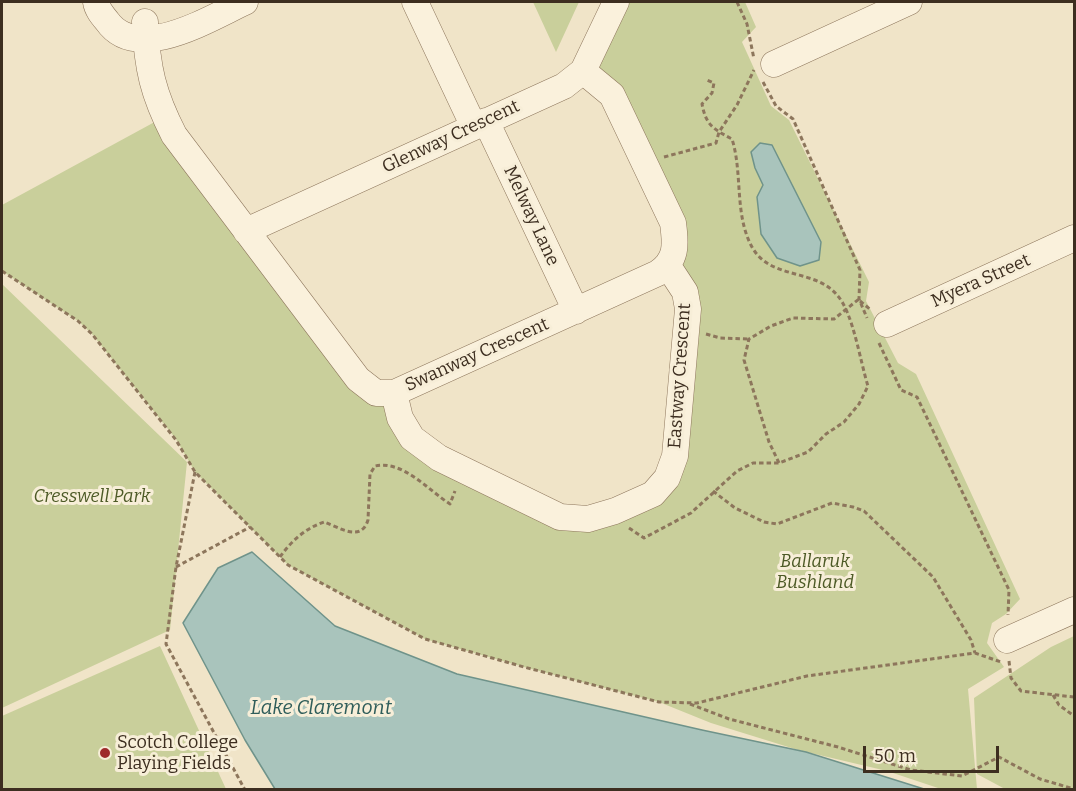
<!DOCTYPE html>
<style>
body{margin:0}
#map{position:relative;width:1076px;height:791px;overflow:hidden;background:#f0e4c8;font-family:Bitter,serif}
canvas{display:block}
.frame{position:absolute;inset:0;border:3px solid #3d2e20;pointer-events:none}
.scale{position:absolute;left:863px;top:746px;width:136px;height:27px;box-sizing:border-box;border:3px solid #3d2e20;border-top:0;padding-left:8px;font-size:18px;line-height:21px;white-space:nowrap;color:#3d2e20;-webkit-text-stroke:4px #f7eed8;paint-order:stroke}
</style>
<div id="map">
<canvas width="1076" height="791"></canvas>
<div class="frame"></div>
<div class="scale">50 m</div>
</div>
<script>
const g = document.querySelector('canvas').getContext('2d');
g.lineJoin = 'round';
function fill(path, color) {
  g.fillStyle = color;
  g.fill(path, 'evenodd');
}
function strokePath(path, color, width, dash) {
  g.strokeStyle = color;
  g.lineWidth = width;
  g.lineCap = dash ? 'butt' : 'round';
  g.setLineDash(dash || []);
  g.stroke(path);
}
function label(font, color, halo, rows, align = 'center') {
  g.font = font + ' Bitter,serif';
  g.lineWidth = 6;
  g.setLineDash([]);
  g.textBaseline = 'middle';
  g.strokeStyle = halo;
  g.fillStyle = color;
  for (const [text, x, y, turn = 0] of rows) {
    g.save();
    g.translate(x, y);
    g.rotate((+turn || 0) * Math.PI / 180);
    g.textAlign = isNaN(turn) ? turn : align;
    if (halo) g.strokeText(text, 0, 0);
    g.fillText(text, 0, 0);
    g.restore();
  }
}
fill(new Path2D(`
 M533,2H579L556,52Z
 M627,2H745L756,27L742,42L771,106L789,120L869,282L866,301L898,363L916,374L1020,599L1006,614L992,623L987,643L1004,667L968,689L977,789H941L887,771L798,750L711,723L659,702L524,667L425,639L288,565L195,472L176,439L92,334L78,321L2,271V205L162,118L412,438L588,519L667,478L688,304L672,273L682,258L594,67Z
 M2,284L187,462L170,630L2,708Z
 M1074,636V789H1005L977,774L974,698L1051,647Z
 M160,646L226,789H2V716Z`), '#c9cf9b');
const water = new Path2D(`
 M760,143L772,145L821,242L819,260L800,266L777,258L761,234L757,197L763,185L755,168L751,152Z
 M252,552L335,626L457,674L702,730L806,752L924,789H275L245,740L183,623L218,568Z`);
fill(water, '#a9c4bc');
strokePath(water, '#6f938a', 1.5);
const minor = new Path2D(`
 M96,2C97,9 102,15 107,21C137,64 210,18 245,2
 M415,2L474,127
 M145,22C147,68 153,94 174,135L358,379L376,393H394L658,273C677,260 676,245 673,223L612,95L583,71
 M774,64L909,2
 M486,121L576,311
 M246,231L564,86L583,71L616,2
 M887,324L1074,238
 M394,393L400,418L412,438L439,458L560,517L588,519L615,511L653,494L667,478L675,456L688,309L685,292L668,266
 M1007,640L1074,610`);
strokePath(minor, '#8d765c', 27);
strokePath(new Path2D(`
 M737,2L747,24L754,59
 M763,82L776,106L793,119L860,270L859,299L867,318
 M664,157L716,143L719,132L737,105L754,70
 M2,271L78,321L92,334L176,440L195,472L288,565L425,639L524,667L659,702L697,703L807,676L975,653L1001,662
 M860,301L871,310
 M706,334L720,338L749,339
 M879,343L901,390L917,397L1009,590L1008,615
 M779,463L769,442L744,360L749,339L771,326L793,318L834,319L859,299
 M195,472L176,567L166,644L245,790
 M713,491L735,508L764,522L777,524L832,503L853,507L864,511L933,577L971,640L975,653
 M629,528L644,538L691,513L737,471L753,463H779L808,452L826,434L844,422L859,404L868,386C860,361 853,312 837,295C814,268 770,280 752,247C734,214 743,174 732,139C713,129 706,125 702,104L712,93L714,83L707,80
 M280,557C291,541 306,528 324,522C339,527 361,543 368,520L370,474L375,466C403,460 428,490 450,504L455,491
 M176,567L250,527
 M1009,661L1011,678L1021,691L1074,697
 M1053,695L1059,705L1074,716
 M690,704L729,719L838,747L911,770L962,776L999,757L1040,779L1074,789`), '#8d765c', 3, [4.5, 3]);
strokePath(minor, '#faf1dc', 26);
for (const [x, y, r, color] of [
 [105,753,6,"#9e2a2b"]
]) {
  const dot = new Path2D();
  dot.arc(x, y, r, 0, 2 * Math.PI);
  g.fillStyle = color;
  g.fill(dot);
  strokePath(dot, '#f7eed8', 2);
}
label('18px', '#3d2e20', '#f7eed8', [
 ["Glenway Crescent",451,137,-25],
 ["Melway Lane",531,216,65],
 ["Myera Street",981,281,-24],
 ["Swanway Crescent",477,355,-24],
 ["Eastway Crescent",680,376,-86]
]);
label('italic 18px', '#4d5a26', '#f7eed8', [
 ["Cresswell Park",92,497],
 ["Ballaruk",815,562],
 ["Bushland",815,583]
]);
label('18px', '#3d2e20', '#f7eed8', [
 ["Scotch College",117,743],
 ["Playing Fields",117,764]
], 'left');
label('italic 20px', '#2f5d5a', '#f7eed8', [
 ["Lake Claremont",321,708]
]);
</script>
